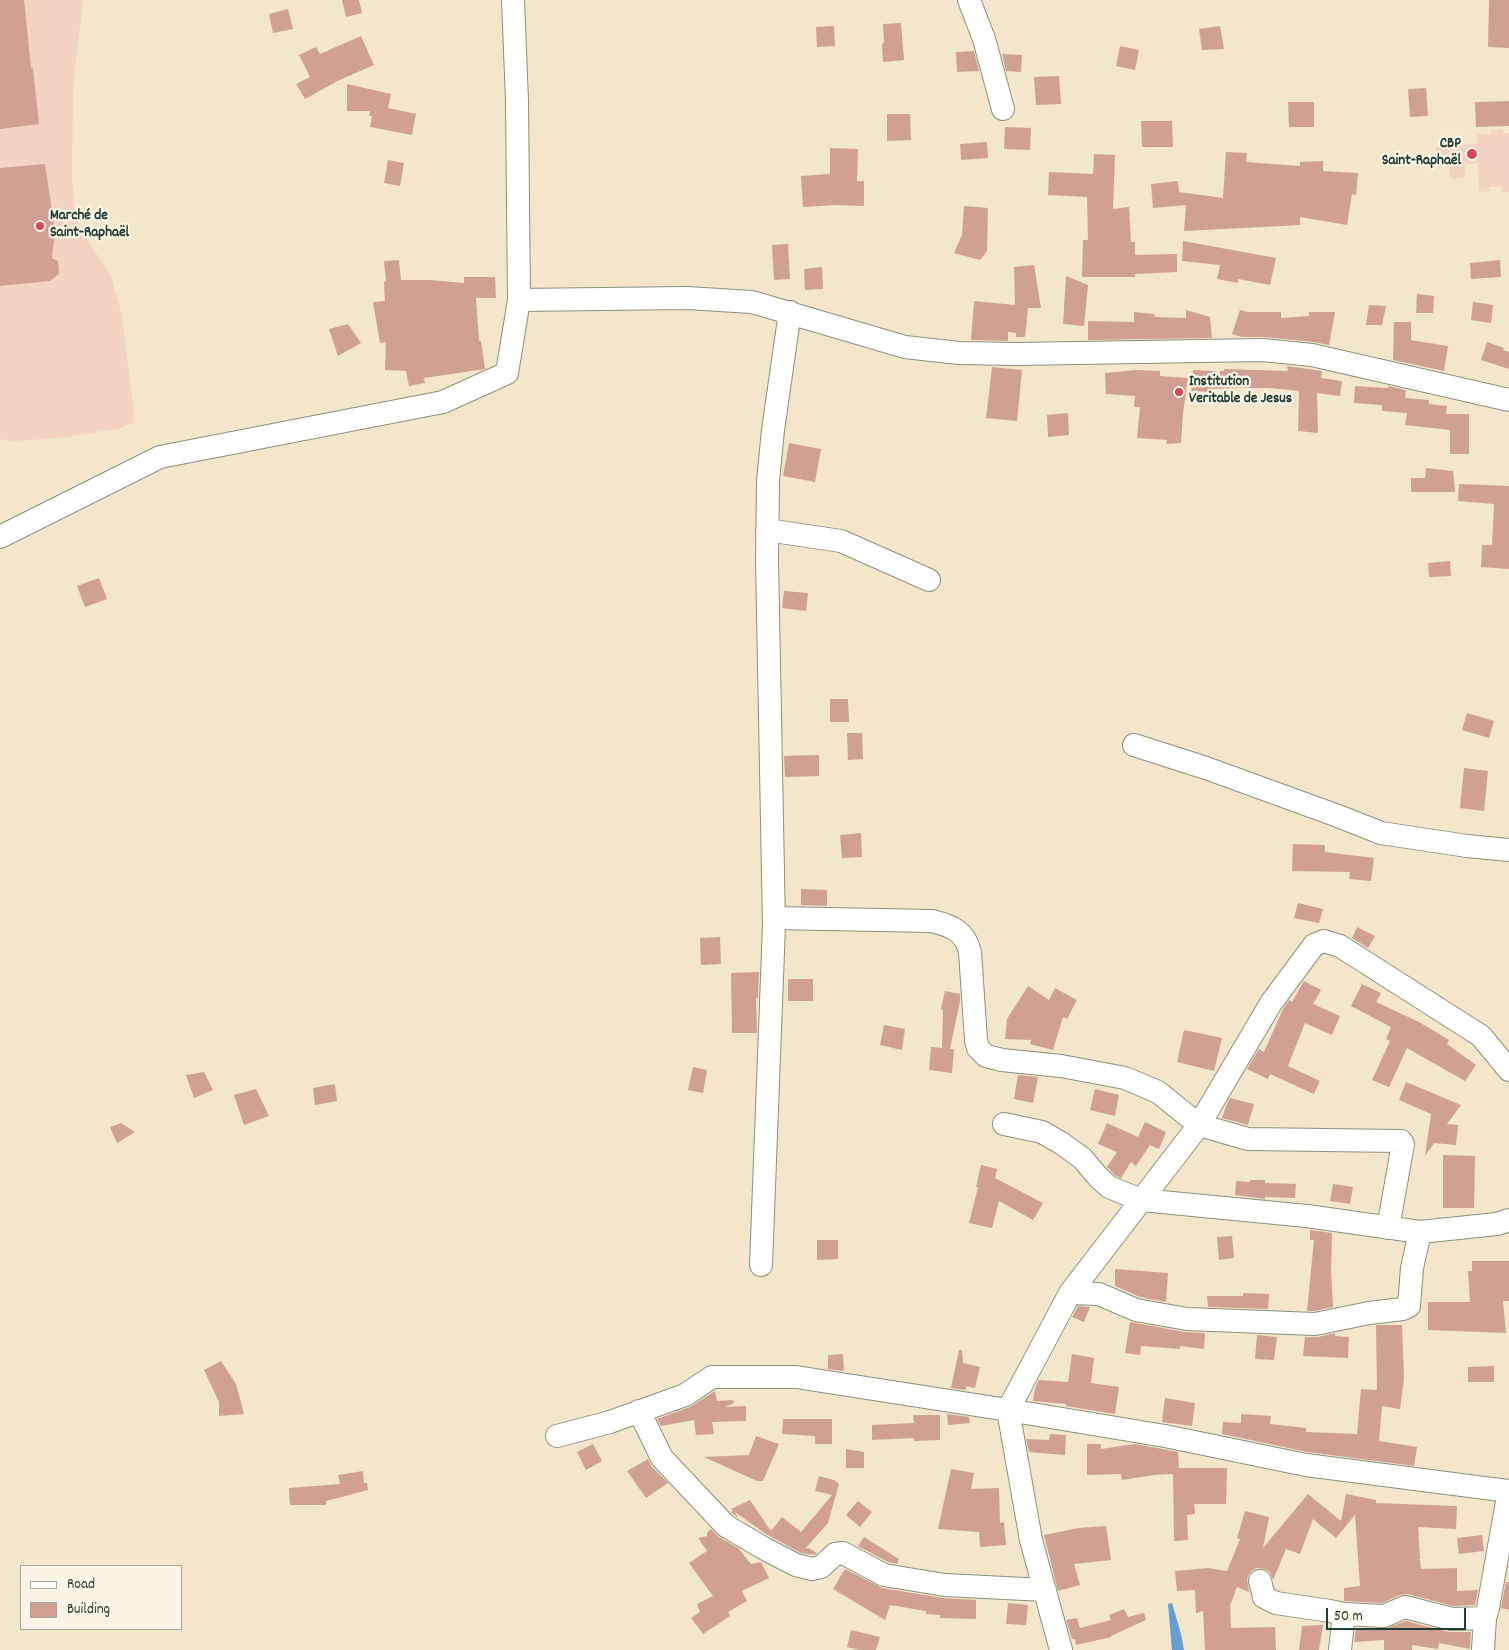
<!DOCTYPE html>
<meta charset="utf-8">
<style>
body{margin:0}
#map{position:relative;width:1509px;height:1650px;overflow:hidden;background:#f3e6ca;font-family:Dekko,sans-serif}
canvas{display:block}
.legend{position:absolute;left:20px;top:1565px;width:162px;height:65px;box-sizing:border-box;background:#fcf5e5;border:1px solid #a4ab9e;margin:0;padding:6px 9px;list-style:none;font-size:15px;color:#1f3d34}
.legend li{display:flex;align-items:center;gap:10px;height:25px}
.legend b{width:25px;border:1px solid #a4ab9e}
.scale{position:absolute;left:1326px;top:1608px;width:140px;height:22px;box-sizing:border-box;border:2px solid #1f3d34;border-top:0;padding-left:6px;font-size:15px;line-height:18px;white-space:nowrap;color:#1f3d34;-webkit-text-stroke:4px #fcf5e5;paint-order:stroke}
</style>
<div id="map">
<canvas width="1509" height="1650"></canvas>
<ul class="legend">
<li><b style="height:6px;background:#fff"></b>Road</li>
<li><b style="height:14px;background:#d0a192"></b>Building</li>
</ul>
<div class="scale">50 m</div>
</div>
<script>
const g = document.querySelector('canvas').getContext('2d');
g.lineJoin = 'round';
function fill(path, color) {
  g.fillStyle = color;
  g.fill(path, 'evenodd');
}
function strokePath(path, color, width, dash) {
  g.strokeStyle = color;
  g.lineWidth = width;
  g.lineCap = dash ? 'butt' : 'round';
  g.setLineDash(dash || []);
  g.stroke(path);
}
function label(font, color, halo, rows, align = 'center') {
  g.font = font + ' Dekko,sans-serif';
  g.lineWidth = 4.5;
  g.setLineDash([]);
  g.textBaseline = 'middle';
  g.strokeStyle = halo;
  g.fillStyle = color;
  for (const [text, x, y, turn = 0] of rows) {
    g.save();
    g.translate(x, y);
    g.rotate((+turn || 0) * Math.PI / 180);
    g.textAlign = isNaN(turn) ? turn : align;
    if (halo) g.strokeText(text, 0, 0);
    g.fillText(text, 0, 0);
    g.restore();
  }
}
fill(new Path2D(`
 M0,0H83L73,89L72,176L75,215L85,237L111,275L122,316L135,422L121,428L60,438L13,441L0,439Z
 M1503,129V133H1509V192L1502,193L1501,187H1489V191L1479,192L1478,163L1465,164V178H1450L1449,162L1436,163L1435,146L1477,144V134H1491V130Z`), '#f5d3c2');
fill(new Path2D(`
 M1172,1603L1181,1634L1184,1650H1172L1168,1604Z`), '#659ed4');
fill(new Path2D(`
 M0,0H24L31,68H33L39,124L0,129Z
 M342,0H359L362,13L346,17Z
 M1489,0H1509V48L1488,47Z
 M288,9L293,29L273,33L269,14Z
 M901,23L904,60L883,62L882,44L884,43L883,24Z
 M834,26L835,46L817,47L816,27Z
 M1220,26L1224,49L1202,50L1199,29Z
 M361,36L374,65L335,82H336L305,99L296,84L310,77L299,55L316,47L320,54Z
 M1120,46L1139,50L1135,70L1116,66Z
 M974,51L979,71L957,72L956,52Z
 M1002,54L1022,55L1021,72L1006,71Z
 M1059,76L1061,104L1036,105L1034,77Z
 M347,84L391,94L388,108L416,114L412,135L370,127L372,116H369L370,111H347Z
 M1426,88L1428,116L1410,117L1408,89Z
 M1509,101V126L1476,127L1475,102Z
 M1288,102H1314V127H1289Z
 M887,114H910L911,140L887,141Z
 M1141,121H1172L1173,147H1142Z
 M1005,127L1031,128L1030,150L1004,149Z
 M987,142L988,158L961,160L960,144Z
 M830,148L858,149L857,181H864V206L836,205L803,207L801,176L830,174Z
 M1226,152L1247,153L1246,162L1300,166V162L1323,161V171L1358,173L1356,195L1352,194L1347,225L1300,217V225L1184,231L1186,205L1153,208L1151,184L1178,181L1179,192L1223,198Z
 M1094,154L1115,155L1113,209L1129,207L1131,242H1135V255L1177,254V272L1135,274V277H1082L1083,240H1088L1087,197L1048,195L1049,172L1093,174Z
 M388,160L404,163L400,186L384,183Z
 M45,164L55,231L52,258L58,261L59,274L50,281L0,286V168Z
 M964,206L988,208L987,251L980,260L954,253L962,235Z
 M1183,241L1276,258L1270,285L1238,279V283L1217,279L1220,265L1182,261Z
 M788,244L790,279L774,280L772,245Z
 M399,260L401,280H430L464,283V277H495L496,298H476L479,341H481L485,369L424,378L425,383L409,386L406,371L385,370L386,342L380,343L373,302L385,301L384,282L386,281L384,261Z
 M1500,260L1501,277L1471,279L1470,263Z
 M1034,265L1041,308H1028L1025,337H1016V333L1008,332V341L971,340L974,301L1015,305L1014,267Z
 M822,267L823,289L805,290L804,269Z
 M1066,276L1088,285L1084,326L1063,324Z
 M1417,294L1434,296L1433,313H1416Z
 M1473,302L1493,305L1491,323L1471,320Z
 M1369,305L1386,306L1382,325H1366Z
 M1186,310L1210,317L1212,338L1088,340V321L1134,322V312L1154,314L1155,317L1186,318Z
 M1240,310L1248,312H1281V318L1309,316V312H1335L1329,345L1313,342L1264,337H1242L1232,334Z
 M1394,322H1411V340L1448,346L1444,371L1393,360Z
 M348,324L361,343L338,356L329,329Z
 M1487,342L1504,348L1503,350L1509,352V369L1481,360Z
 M1287,366L1322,371L1321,378L1342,381L1340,396L1317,393L1318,433L1298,431L1299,391L1270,388H1243L1210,389V392L1191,391L1193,370L1216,371L1217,382L1220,371H1224V369L1288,371Z
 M992,367L1022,370L1017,421L986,418Z
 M1136,370L1160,371V376L1188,378L1183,413L1181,443L1166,444L1167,440L1137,438L1140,407H1134L1135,396L1106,394L1105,373Z
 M1355,386L1388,388V386L1406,390L1405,398L1429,400V404L1447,406L1446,414H1469V454H1450V430L1405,425L1407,413L1382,411V405L1354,403Z
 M1068,413L1069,435L1048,437L1047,415Z
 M789,443L821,449L815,482L783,476Z
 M1426,468L1453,471L1455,492H1411V478H1425Z
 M1459,484L1509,486V569L1481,567L1482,545H1492L1494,504L1458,501Z
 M1450,561L1451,576L1429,577L1428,563Z
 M99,578L107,599L85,607L77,586Z
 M784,591L808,593L806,611L782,608Z
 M830,699H848L849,722H830Z
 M1467,713L1494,721L1489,738L1462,730Z
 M847,733H862L863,759L848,760Z
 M819,755V776L785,777L784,756Z
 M1464,768L1488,771L1484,811L1460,808Z
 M861,833L862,857L842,858L840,835Z
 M1293,844L1325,845V852L1374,858L1371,881L1349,879L1350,872L1292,871Z
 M801,889L827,890V906L801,905Z
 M1298,903L1323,909L1319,923L1294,918Z
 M1357,927L1375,936L1368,948L1352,938Z
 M720,937L721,964L701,965L700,938Z
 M759,972L758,998H756L757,1033H732L731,973Z
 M788,979H813V1001H788Z
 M1304,981L1321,990L1313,1004L1340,1016L1332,1035L1305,1023L1288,1066L1320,1081L1314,1094L1270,1074L1268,1079L1247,1069L1259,1049L1264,1052L1283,1009L1289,1000L1292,1002Z
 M1362,984L1381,993L1376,1002L1419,1022L1449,1040L1447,1044L1476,1065L1465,1081L1407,1048L1389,1087L1372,1080L1390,1041L1386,1039L1391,1027L1351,1006Z
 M1028,986L1049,1000L1055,988L1077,1000L1067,1019L1063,1017L1053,1050L1030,1044L1031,1040L1005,1039L1007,1019Z
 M945,991L960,994V1001L950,1049H954L952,1073L929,1070L931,1047L942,1048L943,1010L941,1009Z
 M884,1025L905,1029L902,1050L880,1045Z
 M1184,1030L1222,1038L1214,1071L1177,1062Z
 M693,1067L707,1070L703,1093L688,1090Z
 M204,1072L213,1090L194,1098L186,1075Z
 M1018,1075L1038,1077L1033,1103L1014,1099Z
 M1406,1082L1461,1105L1447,1124L1458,1125L1456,1145L1434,1143L1425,1156L1431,1114L1399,1100Z
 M335,1084L337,1101L315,1105L313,1088Z
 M256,1089L269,1116L244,1125L234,1095Z
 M1095,1089L1119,1095L1115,1116L1090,1110Z
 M1230,1098L1254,1104L1248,1125L1222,1118L1226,1106Z
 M1145,1122L1166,1132L1159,1149L1150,1145L1136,1166L1131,1162L1121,1178L1116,1176L1107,1167L1117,1152L1098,1144L1107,1123L1138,1137Z
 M121,1123L135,1132L117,1143L110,1127Z
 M1443,1155L1475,1156L1474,1208H1443Z
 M981,1165L997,1169L995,1178L1043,1203L1033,1220L999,1201L992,1228L969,1223L978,1187H976Z
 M1250,1180H1265V1183L1296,1184L1295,1198L1265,1197V1199L1235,1195L1236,1181L1250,1182Z
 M1333,1184L1353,1187L1350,1204L1330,1201Z
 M1310,1230L1332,1233L1331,1270L1333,1307L1314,1311H1307L1314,1240H1310Z
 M1232,1236L1234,1258L1219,1260L1217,1237Z
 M817,1240H838V1259L817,1260Z
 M1472,1261H1509V1301H1503L1506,1333L1428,1330V1302H1470L1468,1271H1472Z
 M1115,1269L1168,1273L1166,1302L1140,1297L1115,1286Z
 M1243,1293L1269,1294L1268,1309L1208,1307L1207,1296H1243Z
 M1078,1306L1090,1307L1084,1322L1072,1317Z
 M1130,1322L1185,1332L1205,1333L1204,1349L1180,1346V1349L1141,1346L1140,1355L1125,1353Z
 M1376,1325H1402L1404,1378L1400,1409L1382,1406L1379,1441L1417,1447L1414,1466L1308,1452L1222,1434L1223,1422L1241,1423V1414L1271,1416L1270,1424L1306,1428V1432L1357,1434L1361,1389L1377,1390Z
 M1335,1333V1336L1349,1337L1348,1358L1303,1356L1305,1337H1318Z
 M1257,1335L1277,1337L1274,1360L1255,1359Z
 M959,1350H962L963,1363L980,1367L975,1388L966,1386V1390L951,1388Z
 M843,1354L844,1371L828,1369V1355Z
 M1072,1354L1094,1358L1091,1383L1119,1387L1115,1414L1066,1406V1404L1033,1401L1035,1388L1039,1380L1068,1382Z
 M221,1361L236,1384L244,1414L219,1416V1402L204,1370Z
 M1494,1366V1382H1468V1367Z
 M715,1391L717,1401L733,1400L734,1403L725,1407L746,1406V1421L712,1422L714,1434L696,1435L694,1420L661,1426L657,1419L690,1407Z
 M1165,1398L1195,1403L1192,1426L1162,1422Z
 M947,1414L969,1417L970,1423L948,1425Z
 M913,1415H940V1440L914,1441V1438L872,1440V1425L914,1423Z
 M783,1419H832V1444H815V1436L782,1434Z
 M1050,1434L1066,1435L1065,1455L1029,1452L1026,1439L1049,1440Z
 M756,1436L779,1444L763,1481H757L704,1457L749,1455Z
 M593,1444L602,1461L586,1470L577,1452Z
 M1087,1444H1101V1449L1135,1444L1163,1449L1178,1452L1179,1468H1227L1226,1504H1194L1195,1514L1187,1515L1188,1540L1174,1541L1173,1474L1154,1475L1122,1480L1121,1474L1087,1475Z
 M846,1449L864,1452V1468H846Z
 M648,1459L652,1467L668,1483L646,1498L627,1471Z
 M951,1469L974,1473L971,1489L999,1488L1000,1523L1004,1522L1006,1545L980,1547L979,1532L938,1529Z
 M363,1471L364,1483H367L368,1490L326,1501V1505H290L289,1488L340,1484L338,1475Z
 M819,1476L834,1480L839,1484L828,1523L805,1549L809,1548L817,1553L815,1555L801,1553L766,1534L735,1512L738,1518L731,1512L733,1511L731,1509L750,1500L771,1531L782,1517L801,1532L832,1495L815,1491Z
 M1308,1494L1341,1521L1346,1494L1376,1500V1503L1457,1506L1456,1529L1418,1527L1420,1559H1417L1420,1560L1421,1569L1457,1568V1591L1478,1590L1475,1605L1453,1606L1408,1594L1400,1595L1382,1603L1344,1601V1588L1360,1586L1355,1515L1336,1538L1313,1519L1300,1554L1286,1549L1273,1580L1270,1572L1264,1569L1257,1568L1251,1571L1247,1578L1249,1592L1237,1587L1230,1606L1231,1628L1275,1627L1276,1650H1205L1203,1611L1196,1613L1195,1590L1177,1591L1175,1571L1208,1568L1227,1571L1240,1539L1237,1538L1245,1511L1269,1517L1263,1548Z
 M858,1501L872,1512L860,1527L846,1515Z
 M1106,1526L1111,1560L1074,1564L1080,1585L1058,1591L1044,1535L1079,1528Z
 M711,1529L719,1537L738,1548L751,1564L761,1562L769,1578L742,1591L747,1601L728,1612L730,1616L703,1634L691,1618L700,1612L697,1604L713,1596L689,1563L707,1551L698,1538L707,1536V1533Z
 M1482,1535L1484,1551L1459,1554L1457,1538Z
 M864,1537L899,1559L897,1564L888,1562L858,1546Z
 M845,1569L882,1588L943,1598L976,1600V1619L940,1618V1615L926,1614V1611L890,1605L885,1620L833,1589Z
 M1506,1582H1509V1610L1501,1608Z
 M1008,1603L1028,1605L1026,1625L1006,1624Z
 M1124,1609L1128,1617L1144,1613L1146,1620L1111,1636V1637L1076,1645L1075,1639H1072L1066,1620L1077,1618L1080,1628L1111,1620L1109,1615Z
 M1406,1621L1449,1632H1471L1470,1649L1439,1643L1438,1649L1412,1645V1650H1384V1640L1354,1642L1356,1628L1384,1629Z
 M1323,1625L1319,1650H1299L1302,1626Z
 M851,1630L880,1637L876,1650H860L847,1647Z`), '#d0a192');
const minor = new Path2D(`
 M513,0L517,101L519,300L687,298L752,302L905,347L959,353L1016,354L1263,350L1312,355L1509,400
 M969,0L984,39L1003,109
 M767,530L841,541L929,580
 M0,537L160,457L443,402L507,373L519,300
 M1134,745L1206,768L1338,816L1381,833L1467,846L1509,850
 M774,918L932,921C952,926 965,931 970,952L976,1040L978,1048L986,1056L1002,1060L1061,1066L1125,1078L1158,1092L1199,1125L1271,1003L1314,945L1324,941L1340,946L1481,1036L1509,1070
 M1004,1124L1042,1132L1061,1143L1082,1158L1099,1178L1109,1187L1141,1200L1307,1216L1420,1232L1497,1224L1509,1220
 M1388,1228L1403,1144L1401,1141L1248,1139L1199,1125L1070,1293L1008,1410L1165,1436L1306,1465L1509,1491
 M761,1265L774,925L767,560L768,481L773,430L790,312
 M1070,1293L1099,1294L1136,1310L1187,1319L1315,1324L1369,1313L1403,1309L1409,1306L1412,1268L1420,1232
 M639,1411L662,1458L726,1526L765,1549L796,1565L812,1569L821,1567L835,1554L843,1553L884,1575L945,1585L1045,1590
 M557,1436L610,1422L685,1395L712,1377H796L1008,1410L1031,1540L1061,1650
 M1260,1581L1264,1597L1276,1603L1330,1611L1344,1614L1384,1616L1405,1607L1452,1619L1485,1618L1488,1608L1509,1491
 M1340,1650L1344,1614
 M1483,1650L1485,1618`);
strokePath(minor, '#89927f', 24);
strokePath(minor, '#fff', 22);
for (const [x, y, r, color] of [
 [1472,154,6,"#d1495b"],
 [40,226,5,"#d1495b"],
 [1179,392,5,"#d1495b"]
]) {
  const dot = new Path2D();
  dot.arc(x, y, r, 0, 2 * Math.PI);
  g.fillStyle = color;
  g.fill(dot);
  strokePath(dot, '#fcf5e5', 2);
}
label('bold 15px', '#1f3d34', '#fcf5e5', [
 ["CBP",1461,145,"right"],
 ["Saint-Raphaël",1461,162,"right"],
 ["Marché de",50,217],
 ["Saint-Raphaël",50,234],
 ["Institution",1189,383],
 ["Veritable de Jesus",1189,400]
], 'left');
</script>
